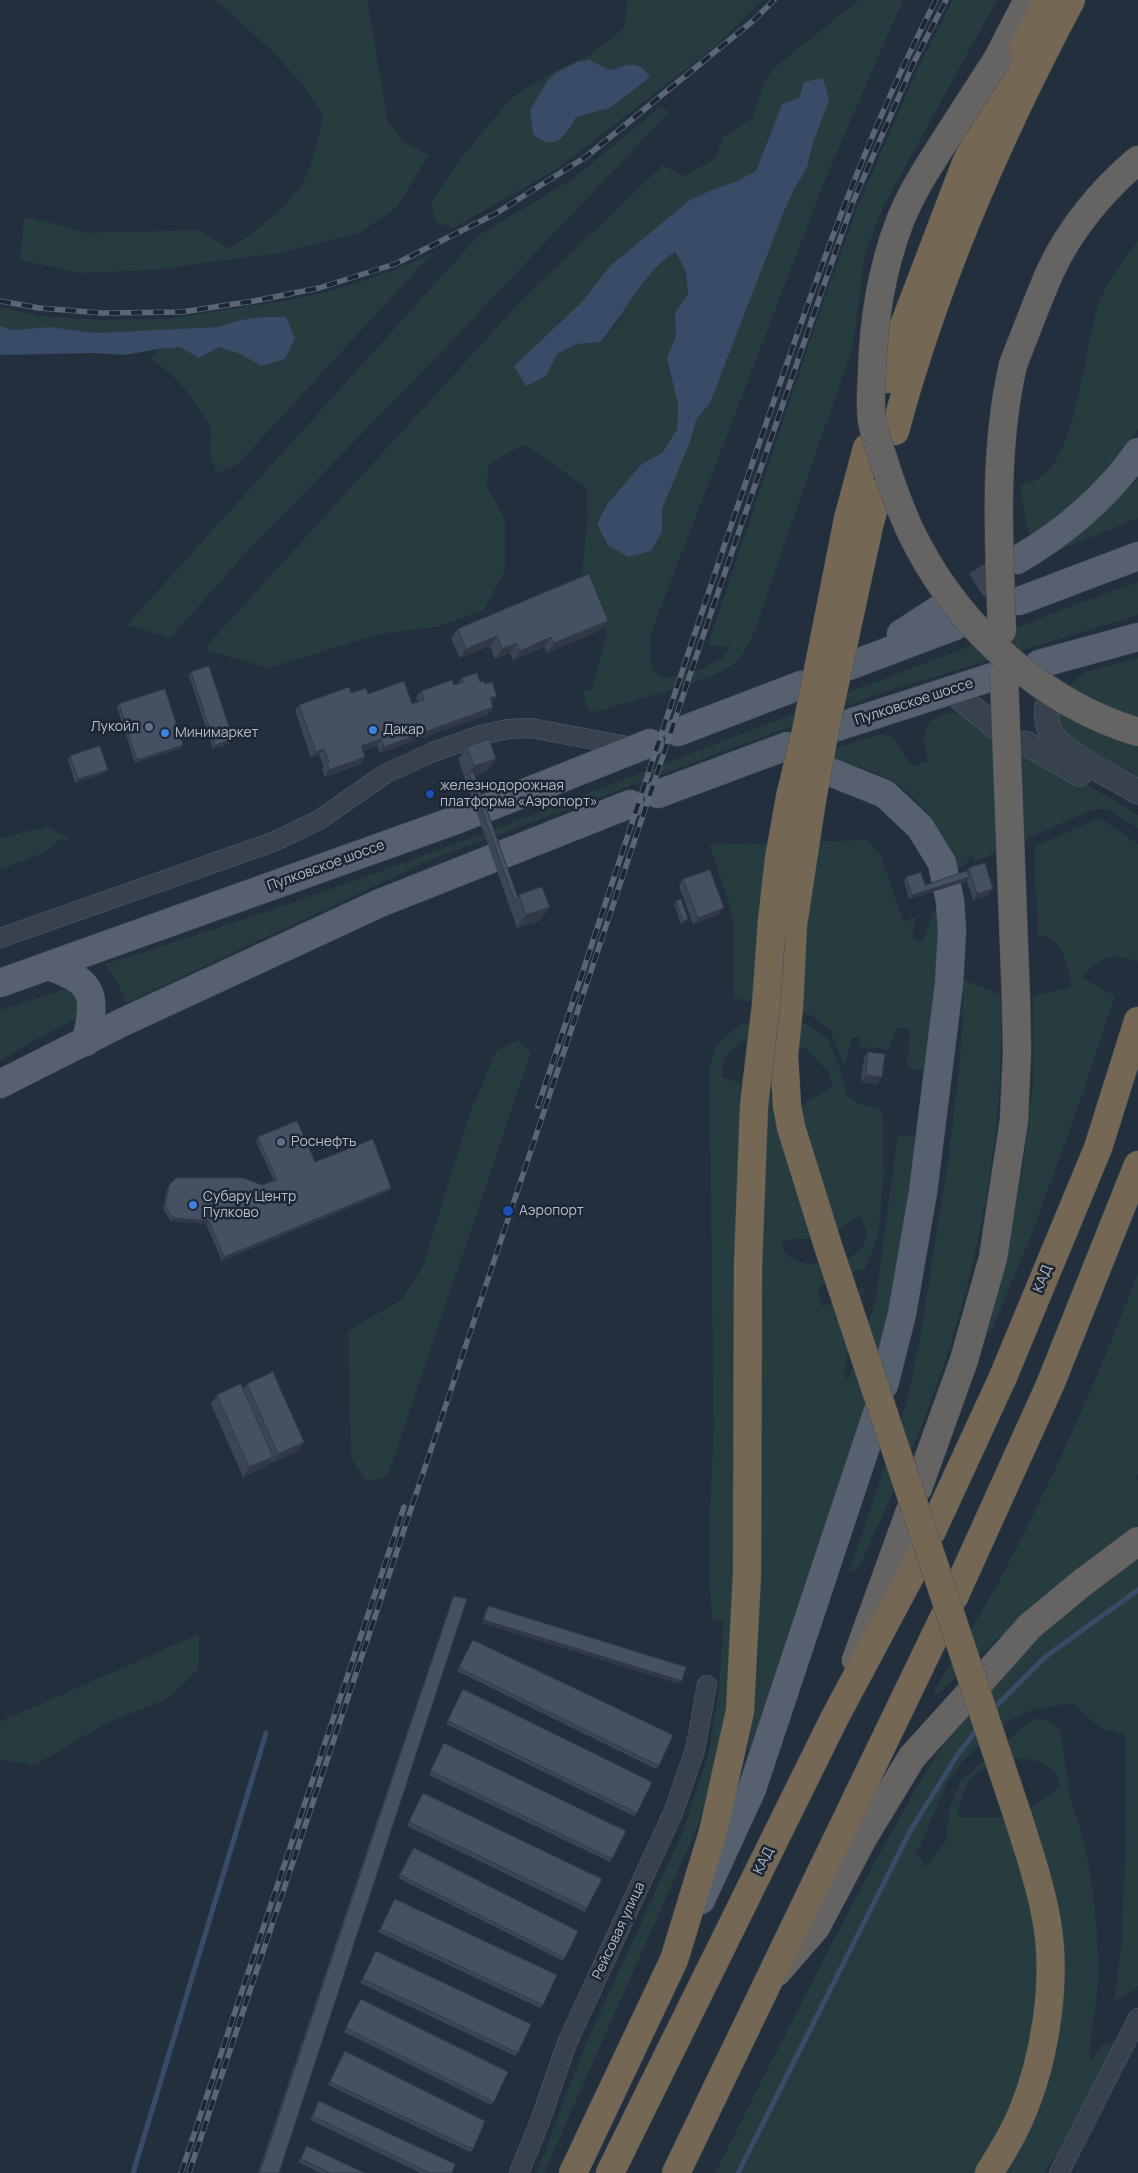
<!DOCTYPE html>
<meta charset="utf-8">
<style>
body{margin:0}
canvas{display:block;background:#242f3e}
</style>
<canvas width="1138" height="2173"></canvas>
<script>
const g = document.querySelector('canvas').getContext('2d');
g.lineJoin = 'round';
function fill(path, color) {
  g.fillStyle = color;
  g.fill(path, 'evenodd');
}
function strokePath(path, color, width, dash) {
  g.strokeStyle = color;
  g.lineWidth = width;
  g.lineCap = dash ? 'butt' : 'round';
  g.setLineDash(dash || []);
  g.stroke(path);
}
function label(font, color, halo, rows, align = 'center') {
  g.font = font + ' Manrope,sans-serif';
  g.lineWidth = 5;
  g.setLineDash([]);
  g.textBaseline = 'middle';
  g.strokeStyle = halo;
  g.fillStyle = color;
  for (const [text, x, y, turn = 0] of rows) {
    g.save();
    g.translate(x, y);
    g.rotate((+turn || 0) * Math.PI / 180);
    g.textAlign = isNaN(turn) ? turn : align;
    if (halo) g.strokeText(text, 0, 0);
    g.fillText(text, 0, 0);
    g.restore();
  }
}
fill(new Path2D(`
 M216,0H367L388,122L404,142L429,155L396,208L359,233L278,253L151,270L80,273L20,260L24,218L45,221L85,233L197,230L229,248C252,236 293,202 305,179C314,160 318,136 324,116L303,85L273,52Z
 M630,0H762L717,45L557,169L453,228L438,223L433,213L432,201L462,157L511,98L548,75L590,55L624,28L627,2ZM589,60L610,70L633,64L610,108L576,117L548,80C561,70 574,63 589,60Z
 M859,0H903L829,170L651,633L650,660L654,672L663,677H670L702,669L721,659L731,647L708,645L821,308L858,206L918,68L953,0H997L907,163L881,212L865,253L853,346L754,632C749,643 745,653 736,662C719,679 630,701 602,710L593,712L588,710L583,692L592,689L607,634L582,571L588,518L587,488L524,444L488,465L487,488L505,519V570L484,610L440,626L380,634L268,668L204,649L519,303L663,165L684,176L715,159L724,136L752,118L766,79L774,68ZM799,98L822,121L813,143L807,168L794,189L785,209L710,403L696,420L690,442L662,509V532L642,464L663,452L677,429L678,404L667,358L676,336L675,313L688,294L686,271L674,252L656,267L627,302L617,323L600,342L577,344L557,354L514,366L583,301L610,266L712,190L735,182L756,171L782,104Z
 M661,107L669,112L446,347L243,556L170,638L127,625L480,234L532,204L575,177Z
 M1138,241V429L1116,461L1090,493L1030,540L1020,486C1031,482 1041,479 1049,470C1077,440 1085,350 1097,309C1105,283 1122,262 1138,241Z
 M440,250L425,261L237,465L216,473L210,451L211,426L185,389L170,373L151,359L158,349L180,347L199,358L219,347L241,354L261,366L285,359L295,338L286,317H263L240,320L218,327L95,333L50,327L12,330L0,326V307L37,316L99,320L168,319L284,301L328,292L396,270Z
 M1138,479V518L1057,551L1055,547L1107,508Z
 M1138,582V615L881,693L430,860L126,1003L117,981L105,964C393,876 670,759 952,653C1014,629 1075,604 1138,582Z
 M1138,658V781L1079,747L1054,721L1062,692L1085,672Z
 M948,713L969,715L1138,815V828L1107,809H1094L984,858L974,861L973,856L967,857L968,863L957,868C945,833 920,796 887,778C865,767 840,761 817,754L881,734L892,737L912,767L928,761L923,737L930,721Z
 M1095,820L1104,821L1138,844V961C1110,952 1102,957 1081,977L1115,996L1082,1096L1034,1228L990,1334L986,1333L996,1299L1013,1222L1024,1159L1033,1084V996L1072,987C1069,971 1065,948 1050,938C1047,936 1041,936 1038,935L1034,847Z
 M47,827L70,839L59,840L45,852L0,870V839L28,831Z
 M866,840L880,854L903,922L916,917L912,939L923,942L934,911H938L936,1011L927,1071L907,1068L910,1029L897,1028L889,1049L860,1047L859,1037L852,1038L844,1068L830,1029L809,1014L734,998L733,922L728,898L709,845Z
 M964,980L1002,995C1001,1042 1001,1091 995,1138C984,1224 964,1312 934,1393C912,1453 884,1511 858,1570L849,1572L906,1405L919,1344L949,1158L961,1048Z
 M66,989L74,993L82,1002L80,1013L72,1021L29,1043L0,1061V1010Z
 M741,1024H806L828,1039L840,1069L846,1094L856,1102L883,1111L884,1172L878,1236L865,1268L818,1287L822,1307L864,1288L843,1372L848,1381L875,1303L898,1135L921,1137L890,1340L752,1748L747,1749L758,1664L759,1268L767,1100L773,1099L775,1103L790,1169L812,1238L782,1240C782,1243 783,1248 784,1251C798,1272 845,1265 860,1250C863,1247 865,1240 868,1236L860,1215L833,1233L798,1107L833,1087L827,1071L806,1048L743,1040L724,1058L722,1077L740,1083L735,1616L729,1691L722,1751L696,1830L544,2173H537L585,2046L684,1829L709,1752L719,1691L724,1619L713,1620L709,1584L710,1507L714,1431L709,1072C714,1043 719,1042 741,1024Z
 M519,1040L531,1053L387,1477L366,1481L351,1458L348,1331L401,1300L423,1266L471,1110L497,1050Z
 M1138,1273V1474L1135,1476L1138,1481V1525L1051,1590L937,1694L933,1693C960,1647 989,1602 1013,1555C1060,1463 1102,1369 1138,1273Z
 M1138,1554V1985L1136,1989L1114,2001L1122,1944L1126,1828L1125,1734L1101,1729L1073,1703L1034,1709L1010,1720L963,1760L946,1785L919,1848L915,1854L922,1860L925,1868L947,1839L949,1809L961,1781L1033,1719L1048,1720L1058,1727L1062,1741L1070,1798L1079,1825L1090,1871L1097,1931L1099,1979L1089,2052L1091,2061L1103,2044L1114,2042L1059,2150L1044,2173H1000L1051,2051L1029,1810L1061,1786C1059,1782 1058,1776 1055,1772C1033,1749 989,1758 970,1780C963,1789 959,1806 957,1817H1006L1034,1903L1039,1980L1031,2046L1013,2107L978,2173H715C768,2070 819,1966 874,1864C906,1807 937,1747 979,1696C1025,1642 1083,1598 1138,1554Z
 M199,1634L198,1669L181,1687L162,1701L108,1722L35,1765L0,1760V1722Z`), '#263c3f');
fill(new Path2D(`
 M589,60L610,70C629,65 638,59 650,77L610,108L576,117C565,136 556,153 533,134L530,110L548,80L557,72L577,62Z
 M823,78L829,100L813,143L807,168L794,189L785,209L710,403L696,420L690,442L662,509V532L651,551L628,557L608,545L597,524L608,503L642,464L663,452L677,429L678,404L667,358L676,336L675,313L688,294L686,271L675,252C641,274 626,313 600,342L577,344L557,354L546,376L526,386L514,366L583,301L610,266L690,200L712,190L735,182L756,171L782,104L799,98L804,82Z
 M263,317H286L295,338L285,359L261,366L241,354L219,347L199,358L180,347L158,349L125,355L94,353L0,355V326L12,330L50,327L95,333L218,327L240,320Z`), '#394c67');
strokePath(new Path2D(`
 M992,1710L1045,1657L1138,1590
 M133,2173L266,1733
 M738,2173L909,1833L958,1754L979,1727`), '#394c67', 5);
strokePath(new Path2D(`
 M941,608L1017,560`), '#3a4453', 28, [28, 14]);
const minor = new Path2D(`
 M0,938L273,842L319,820L385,774L433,752L481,735L508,729L531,728L637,748
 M519,2173L539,2124L567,2043L673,1813L695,1750L707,1685
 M1059,2173L1138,2018`);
const tertiary = new Path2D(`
 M950,690L996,727
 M1047,707C1046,716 1047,728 1053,736C1068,755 1116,779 1138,792
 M1025,743L1080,774`);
const primary = new Path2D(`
 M1017,560C1063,533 1107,496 1138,452
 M1019,601L1138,556
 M901,634L941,608
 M1039,664L1138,637
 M849,666L955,626
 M837,727L992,677
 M678,732L801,685
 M828,771L885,794L920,827L942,863L950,901L952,931L949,984L923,1192L902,1314L884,1385
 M658,794L787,746
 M48,966C96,982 96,995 86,1042
 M0,983L456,820L650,743
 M0,1084L123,1022L380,903L630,804
 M701,1900L752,1789L877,1413`);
const trunk = new Path2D(`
 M998,58L1028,0
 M1013,365C1025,334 1037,302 1050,272C1069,230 1103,189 1138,160
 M918,1488L964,1360L993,1258L1014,1120L1017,1052L1016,1000
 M856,1660L910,1511
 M981,1681L1030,1626L1082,1583L1138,1541
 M777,1972L816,1927L863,1838L912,1757L969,1694`);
const motorway = new Path2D(`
 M887,379L903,328L966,163L1048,0
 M895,431C935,281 998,137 1071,0
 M848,519L867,448
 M869,526L878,493
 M793,925L789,1007L784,1056L787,1106L791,1127L828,1246
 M932,1531L1003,1377L1098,1148L1138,1021
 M954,1597L1050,1385L1138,1165
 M573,2173L674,1960L713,1832L740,1711L747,1574L748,1267L754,1106
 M610,2173L834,1719L923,1552
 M676,2173L944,1617
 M989,2173C1001,2154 1013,2135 1022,2113C1045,2059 1057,1982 1047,1923C1041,1887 1029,1852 1018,1817`);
strokePath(minor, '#565f6c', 20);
strokePath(tertiary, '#565f6c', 25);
strokePath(primary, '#414a57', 29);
strokePath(trunk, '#434c59', 29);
strokePath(motorway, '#434c59', 29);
strokePath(minor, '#38414e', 19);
strokePath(tertiary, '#38414e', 24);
strokePath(primary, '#56606e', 28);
strokePath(trunk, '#656462', 28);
strokePath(motorway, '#746855', 28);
const rail = new Path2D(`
 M0,301L39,308L102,313L182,312L254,301L319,288L395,264L495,214L587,156L754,20L774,0
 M538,1106C612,886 683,664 759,444C811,294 862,142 936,0
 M181,2173L404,1507
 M189,2173L701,642L817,305L853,202L914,62L946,0`);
strokePath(rail, '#5a6575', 5.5);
strokePath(rail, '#1d2633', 4, [11]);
const trunkBridge = new Path2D(`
 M998,58C980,86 962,114 944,142C928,167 911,193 900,221C881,271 873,322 872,375C871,389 870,406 872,420C874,436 882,452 886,468C895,494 904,520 917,544C962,631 1045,704 1138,732
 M1002,631C999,543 993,452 1013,365
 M1004,675L1016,1000`);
const motorwayBridge = new Path2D(`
 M793,925L812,800L826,724L869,526
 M754,1106L766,1005L772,921L779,859L790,797L806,731L848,519
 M828,1246L1018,1817`);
strokePath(trunkBridge, '#434c59', 29, []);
strokePath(motorwayBridge, '#434c59', 29, []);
strokePath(trunkBridge, '#656462', 28);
strokePath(motorwayBridge, '#746855', 28);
fill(new Path2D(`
 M458,629L601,630L547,653L545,647L513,660L510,653L495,659L490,646L460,658L451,638Z
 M191,672L231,743L213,749L189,676Z
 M462,678L480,682L485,684L497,696L492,702L489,714L380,753L377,746L363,751L365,757L361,764L325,777L322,769L324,767L319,755L311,758L295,711L299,705L351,693L368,694L412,704L418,702L416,697L421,691L454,685L458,684Z
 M119,704L183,745L181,748L135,763L117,707Z
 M467,747L496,759L487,771L475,776L518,898L519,895L541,920L517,928L458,759Z
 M70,756L105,773L75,783L68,759Z
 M969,868L988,896L973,900L967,881L909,899L904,880L906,877L925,885L967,871Z
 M683,879L719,914L693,924L679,886Z
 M676,901L688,919L686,922L681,924L674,904Z
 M868,1052L877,1084L861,1082L864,1058Z
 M258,1137L315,1162L391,1188L389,1191L222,1261L206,1224L171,1221L163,1209L167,1189L169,1185H262L274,1181L256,1141Z
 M247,1384L304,1442L297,1452L271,1463L270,1461L267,1466L243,1477L211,1404L217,1395L243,1389Z
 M454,1596L279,2173H258L452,1599Z
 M489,1606L680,1684L482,1623L486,1609Z
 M473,1640L659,1766L656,1769L457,1671Z
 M463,1689L637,1813L634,1816L446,1724Z
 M444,1743L612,1859L610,1862L429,1775Z
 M423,1793L587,1908L585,1912L407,1826Z
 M414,1848L565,1958L563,1961L398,1878Z
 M395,1899L543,2005L540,2008L378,1932Z
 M376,1951L518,2053L515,2056L360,1983Z
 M361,1999L494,2102L491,2105L344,2032Z
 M345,2051L473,2149L470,2152L328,2085Z
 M319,2101L452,2173H421L310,2120L317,2104Z
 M307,2146L365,2173H321L298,2162Z`), '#3b4654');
fill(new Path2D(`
 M608,621L601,630L547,653L554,643Z
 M497,636L490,646L460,658L466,649Z
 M551,637L545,647L513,660L520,651Z
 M517,643L510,653L495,659L502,649Z
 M497,696L492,702L486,705L490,698Z
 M493,707L489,714L380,753L384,747Z
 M233,739L231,743L213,749L215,745Z
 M381,739L377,746L357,753L361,746Z
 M183,745L181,748L135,763L137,760Z
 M324,749L319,755L311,758L316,752Z
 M365,757L361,764L325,777L329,770Z
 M496,759L487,771L471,777L469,773L474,766Z
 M108,770L105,773L75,783L78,779Z
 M969,877L967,881L909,899L912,895Z
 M993,889L988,896L973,900L977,894Z
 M550,907L541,920L517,928L526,915Z
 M724,908L719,914L693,924L698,918Z
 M688,919L686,922L681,924L683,921Z
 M866,1075L882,1077L877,1084L861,1082Z
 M391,1188L389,1191L222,1261L224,1257Z
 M173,1218L209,1221L206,1224L171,1221Z
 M304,1442L297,1452L271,1463L278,1454Z
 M273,1457L267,1466L243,1477L249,1467Z
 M484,1620L682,1681L680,1684L482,1623Z`), '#303945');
const building = new Path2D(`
 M589,574L608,621L554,643L551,637L520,651L517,643L502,649L497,636L466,649L458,629Z
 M209,666L233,739L215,745L191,672Z
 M477,673L480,682L484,681L485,684L492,682L497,696L490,698L493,707L384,747L381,739L361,746L365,757L329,770L327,763L329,762L324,749L316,752L299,705L349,687L351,693L366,688L368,694L404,681L412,704L424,700L421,691L452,680L454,685L464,682L462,678Z
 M165,689L183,745L137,760L119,704Z
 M489,739L496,759L474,766L467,747Z
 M100,746L108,770L78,779L70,756Z
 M473,771L518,898L515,902L469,773Z
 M985,863L993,889L977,894L969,868Z
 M710,870L724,908L698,918L683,879Z
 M967,871L969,877L912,895L906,877L921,872L925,885Z
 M542,887L550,907L526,915L519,895Z
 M681,899L688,919L683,921L676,901Z
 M868,1052L885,1054L882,1077L866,1075Z
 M297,1121L315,1162L373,1139L391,1188L224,1257L209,1221L173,1218L165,1206L169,1185L176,1178H243L262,1185L277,1180L258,1137Z
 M273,1372L304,1442L278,1454L247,1384Z
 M241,1384L273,1457L249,1467L217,1395Z
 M454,1596L467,1599L279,2173H260Z
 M489,1606L686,1667L682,1681L484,1620Z
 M473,1640L673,1735L659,1766L459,1668Z
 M463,1689L652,1782L637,1813L448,1721Z
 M444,1743L626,1831L612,1859L431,1771Z
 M423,1793L602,1879L587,1908L409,1822Z
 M414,1848L578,1931L565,1958L400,1875Z
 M395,1899L557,1975L543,2005L381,1929Z
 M376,1951L531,2024L518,2053L363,1979Z
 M361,1999L508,2072L494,2102L346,2028Z
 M345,2051L485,2121L473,2149L330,2082Z
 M319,2101L455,2164L452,2173H430L313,2116Z
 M307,2146L365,2173H330L301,2159Z`);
fill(building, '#455162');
strokePath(building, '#303945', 1);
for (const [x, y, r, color] of [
 [149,727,5,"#5c6f8a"],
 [373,730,5,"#3f7fe0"],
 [165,733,5,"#3f7fe0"],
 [430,794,5,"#1a4fb4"],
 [281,1142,5,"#5c6f8a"],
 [193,1205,5,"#3f7fe0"],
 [508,1211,6,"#1a4fb4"]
]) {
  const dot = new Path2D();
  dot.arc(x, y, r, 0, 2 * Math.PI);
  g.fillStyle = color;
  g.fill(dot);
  strokePath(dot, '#1d2633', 2);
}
label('14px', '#b4bcc9', '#1d2633', [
 ["Пулковское шоссе",914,702,-18],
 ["Пулковское шоссе",326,866,-20],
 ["КАД",1043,1279,-68],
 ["КАД",764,1861,-64],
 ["Рейсовая улица",619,1931,-65]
]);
label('14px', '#b4bcc9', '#1d2633', [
 ["Лукойл",139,727,"right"],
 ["Дакар",383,730],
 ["Минимаркет",175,733],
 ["железнодорожная",440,786],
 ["платформа «Аэропорт»",440,802],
 ["Роснефть",291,1142],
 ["Субару Центр",203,1197],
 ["Пулково",203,1213],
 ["Аэропорт",519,1211]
], 'left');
</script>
